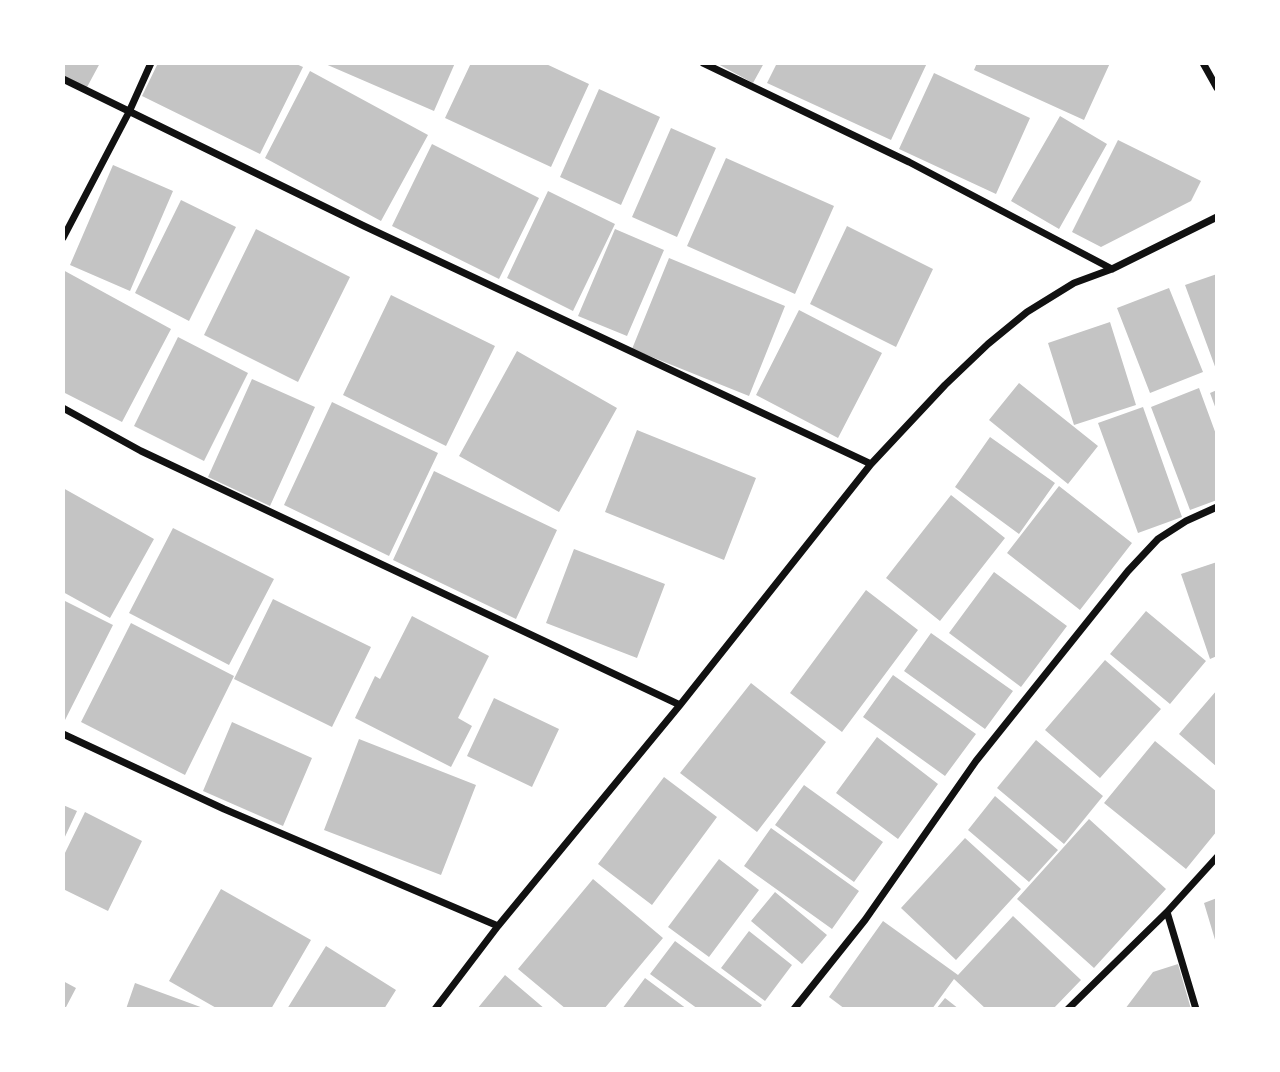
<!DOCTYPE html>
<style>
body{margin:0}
#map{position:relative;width:1280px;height:1072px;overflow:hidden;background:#fff;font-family:"PT Sans",sans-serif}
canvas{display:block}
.frame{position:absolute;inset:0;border:65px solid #fff;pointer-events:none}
</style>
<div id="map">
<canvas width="1280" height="1072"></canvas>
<div class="frame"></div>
</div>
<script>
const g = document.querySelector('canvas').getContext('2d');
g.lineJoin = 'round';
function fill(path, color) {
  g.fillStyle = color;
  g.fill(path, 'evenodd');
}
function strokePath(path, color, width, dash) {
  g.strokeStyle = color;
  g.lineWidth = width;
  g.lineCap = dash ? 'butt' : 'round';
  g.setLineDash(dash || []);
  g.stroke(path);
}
fill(new Path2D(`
 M63,63H100L86,89L63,76Z
 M158,63H294L303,67L260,154L142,96Z
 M323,63H455L434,111Z
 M471,63H544L589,84L551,167L445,118Z
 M716,63H764L753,83Z
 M777,63H927L891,140L767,83Z
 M977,63H1110L1084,120L974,70Z
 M310,71L428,135L381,221L265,158Z
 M934,73L1030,118L996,194L899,149Z
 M599,89L660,117L621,205L560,177Z
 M1060,116L1107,144L1059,229L1011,201Z
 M671,128L716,148L677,237L632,217Z
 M1118,140L1201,181L1191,201L1101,247L1072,232Z
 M432,144L539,198L499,279L392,226Z
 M726,158L834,206L795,294L687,246Z
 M113,165L173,191L130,291L70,265Z
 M548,191L615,224L573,311L507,278Z
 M181,200L236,227L189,321L135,293Z
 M847,226L933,269L896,347L810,304Z
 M256,229L350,277L298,382L204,335Z
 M615,229L664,250L627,336L578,316Z
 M669,258L785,306L749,396L632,349Z
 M63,270L171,329L122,422L63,392Z
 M1217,274V372L1185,285Z
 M1169,288L1203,372L1150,393L1117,308Z
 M391,295L495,346L446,446L343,395Z
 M799,310L882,353L838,438L756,395Z
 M1110,322L1136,405L1074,425L1048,343Z
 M178,337L248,373L204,461L134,426Z
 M517,351L617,408L559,512L459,456Z
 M252,379L315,407L270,506L208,477Z
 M1019,383L1098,446L1068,484L989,420Z
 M1199,388L1217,437V500L1190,510L1151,407Z
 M1217,390V412L1210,393Z
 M332,402L438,453L389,556L284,505Z
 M1143,407L1182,517L1138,533L1098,423Z
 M637,430L756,478L724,560L605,512Z
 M990,437L1055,483L1019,534L955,487Z
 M434,471L557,530L516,619L393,560Z
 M1059,486L1132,543L1080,610L1007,553Z
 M63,488L154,539L110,618L63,592Z
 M951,495L1005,538L940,621L886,578Z
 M173,528L274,579L229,665L129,613Z
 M574,549L665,584L637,658L546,623Z
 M1217,562V656L1210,659L1181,574Z
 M994,572L1067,626L1021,687L949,633Z
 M866,590L918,630L842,732L790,693Z
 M273,599L371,647L332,727L234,679Z
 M63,600L113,625L63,724Z
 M1146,611L1206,661L1170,704L1110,654Z
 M412,616L489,656L458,718L472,726L451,767L355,718L375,676L380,679Z
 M131,623L234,676L185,775L81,722Z
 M931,633L1013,691L985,729L904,671Z
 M1105,660L1161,709L1100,778L1045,730Z
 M893,675L976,734L945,776L863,717Z
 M751,683L826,742L757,832L680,773Z
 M1217,690V767L1179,734Z
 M494,698L559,729L532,787L467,756Z
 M232,722L312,758L283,826L203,791Z
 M877,737L938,784L898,839L836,793Z
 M359,739L476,785L441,875L324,830Z
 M1036,740L1103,796L1064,844L997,788Z
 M1155,741L1217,792V831L1186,869L1104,803Z
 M664,777L717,817L652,905L598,864Z
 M804,785L883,842L854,882L775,825Z
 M995,796L1058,850L1029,882L968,830Z
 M63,805L77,811L63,841Z
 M85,812L142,841L108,911L63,889V857Z
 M1089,819L1166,889L1094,968L1017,899Z
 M771,828L859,891L832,929L744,866Z
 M965,838L1021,889L956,960L901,908Z
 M719,859L759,890L709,957L668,927Z
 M593,879L663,938L604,1009H566L518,969Z
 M221,889L311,940L271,1009H218L169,981Z
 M775,892L827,935L802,964L751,921Z
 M1217,898V943H1216L1204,903Z
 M1013,916L1081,980L1053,1009H986L954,979L932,1009H845L829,997L883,921L958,975Z
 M749,931L792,965L765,1001L721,968Z
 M675,941L762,1005L759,1009H698L650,974Z
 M326,946L396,990L384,1009H287Z
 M1178,964L1191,1009H1125L1153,972Z
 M505,975L545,1009H477Z
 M645,978L687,1009H622Z
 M63,981L76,988L65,1009H63Z
 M135,983L206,1009H126Z
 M945,998L959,1009H936Z`), '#c4c4c4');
strokePath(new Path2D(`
 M703,63L909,162L1112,269
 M1203,63L1217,88
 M63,79L364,226L871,464
 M63,238L129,112L151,63
 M63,408L141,451L680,705
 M63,734L224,809L498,926
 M435,1009L498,926L680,705L871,464L945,385L988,344L1027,312L1074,283L1112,269L1217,217
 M794,1009L865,920L976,761L1128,571L1158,539L1186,521L1217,507
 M1068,1009L1167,912
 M1196,1009L1167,912L1217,857`), '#111', 7);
</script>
